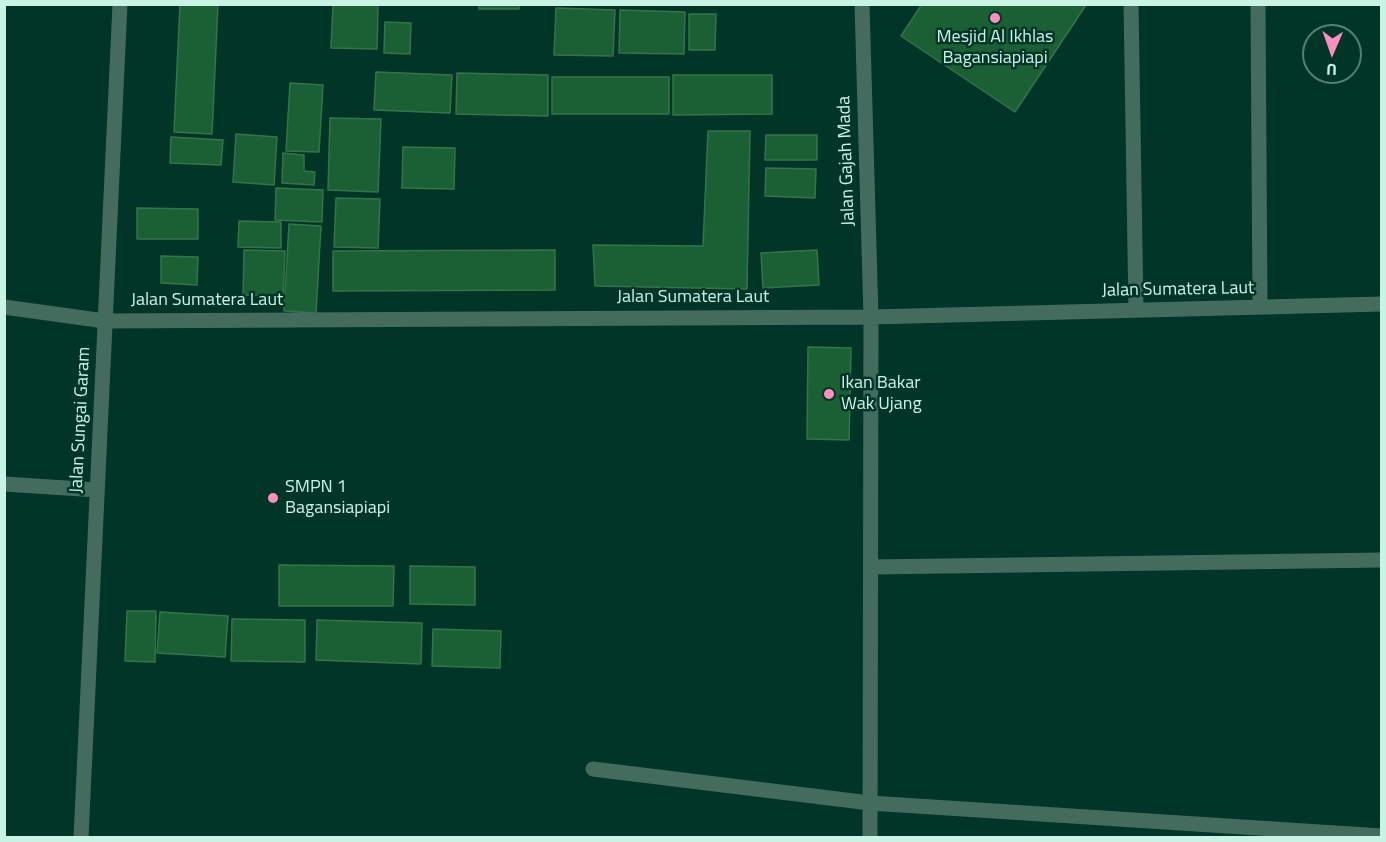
<!DOCTYPE html>
<style>
body{margin:0}
#map{position:relative;width:1386px;height:842px;overflow:hidden;background:#003528;font-family:"Titillium Web",sans-serif}
canvas{display:block}
.frame{position:absolute;inset:0;border:6px solid #c9f4e5;pointer-events:none}
.north{position:absolute;left:1302px;top:24px;width:60px;height:60px;box-sizing:border-box;background:#003528;border:2px solid #508174;border-radius:50%;rotate:182deg;font-size:16px;font-weight:700;line-height:24px;text-align:center;color:#c9f4e5}
.north::after{content:'';display:block;margin:auto;width:21px;height:27px;background:#fc8fc2;clip-path:polygon(50% 0,100% 100%,50% 72%,0 100%)}
</style>
<div id="map">
<canvas width="1386" height="842"></canvas>
<div class="frame"></div>
<div class="north">U</div>
</div>
<script>
const g = document.querySelector('canvas').getContext('2d');
g.lineJoin = 'round';
function fill(path, color) {
  g.fillStyle = color;
  g.fill(path, 'evenodd');
}
function strokePath(path, color, width, dash) {
  g.strokeStyle = color;
  g.lineWidth = width;
  g.lineCap = dash ? 'butt' : 'round';
  g.setLineDash(dash || []);
  g.stroke(path);
}
function label(font, color, halo, rows, align = 'center') {
  g.font = font + ' "Titillium Web",sans-serif';
  g.lineWidth = 5;
  g.setLineDash([]);
  g.textBaseline = 'middle';
  g.strokeStyle = halo;
  g.fillStyle = color;
  for (const [text, x, y, turn = 0] of rows) {
    g.save();
    g.translate(x, y);
    g.rotate((+turn || 0) * Math.PI / 180);
    g.textAlign = isNaN(turn) ? turn : align;
    if (halo) g.strokeText(text, 0, 0);
    g.fillText(text, 0, 0);
    g.restore();
  }
}
const building = new Path2D(`
 M180,4H218L212,134L174,132Z
 M333,4H378L377,49L331,48Z
 M479,4H519V9H479Z
 M922,4H1085L1086,5L1015,112L901,36Z
 M556,8L615,10L613,56L554,55Z
 M620,10L685,12L684,54L619,53Z
 M689,14H716L715,50H689Z
 M385,22L411,23L410,54L384,53Z
 M376,72L452,75L450,113L374,110Z
 M457,73L548,75V116L456,114Z
 M673,75H772V114L673,115Z
 M552,77H669V114H552Z
 M290,83L323,85L319,152L286,151Z
 M330,118L381,119L378,192L328,190Z
 M708,131H750L747,289L595,286L593,245L703,246Z
 M236,134L277,137L274,185L233,182Z
 M766,135H817V160H765Z
 M171,137L223,140L221,165L170,163Z
 M403,147L455,148L454,189L402,188Z
 M283,153L304,155V171L315,172L314,185L282,183Z
 M766,168L816,169L815,198L765,196Z
 M276,188L323,190L322,222L275,220Z
 M336,198L380,199L378,248L334,247Z
 M137,208L198,209V239H137Z
 M239,221L281,222V248L238,247Z
 M289,224L321,226L316,313L284,311Z
 M244,250L285,251L283,296L243,295Z
 M555,250V290L333,291V251Z
 M817,250L819,285L763,288L761,253Z
 M161,256L198,257L197,285L161,283Z
 M808,347L851,348L849,440L807,439Z
 M279,565L394,566L393,606H279Z
 M410,566L475,567V605L410,604Z
 M127,611H156L155,662L125,661Z
 M160,612L228,616L225,657L157,653Z
 M232,619L305,620V662L231,661Z
 M317,620L422,623L421,664L316,660Z
 M433,629L501,631L500,668L432,666Z`);
fill(building, '#1b5f34');
strokePath(building, '#347548', 1.5);
strokePath(new Path2D(`
 M862,4L871,317L870,838
 M1131,4L1136,310
 M1258,4L1260,307
 M4,307L105,321L871,317L1382,304
 M4,484L97,490
 M871,567L1382,560
 M593,769L870,803L1382,836
 M81,838L120,4`), '#436c5e', 15);
for (const [x, y, r, color] of [
 [995,18,6,"#fc8fc2"],
 [829,394,6,"#fc8fc2"],
 [273,498,6,"#fc8fc2"]
]) {
  const dot = new Path2D();
  dot.arc(x, y, r, 0, 2 * Math.PI);
  g.fillStyle = color;
  g.fill(dot);
  strokePath(dot, '#003528', 2);
}
label('18px', '#c9f4e5', '#003528', [
 ["Mesjid Al Ikhlas",995,38,"center"],
 ["Bagansiapiapi",995,59,"center"],
 ["Ikan Bakar",841,384],
 ["Wak Ujang",841,405],
 ["SMPN 1",285,488],
 ["Bagansiapiapi",285,509]
], 'left');
label('18px', '#c9f4e5', '#003528', [
 ["Jalan Gajah Mada",847,161,-92],
 ["Jalan Sumatera Laut",1178,290,-1],
 ["Jalan Sumatera Laut",693,298],
 ["Jalan Sumatera Laut",207,301],
 ["Jalan Sungai Garam",81,420,-87]
]);
</script>
